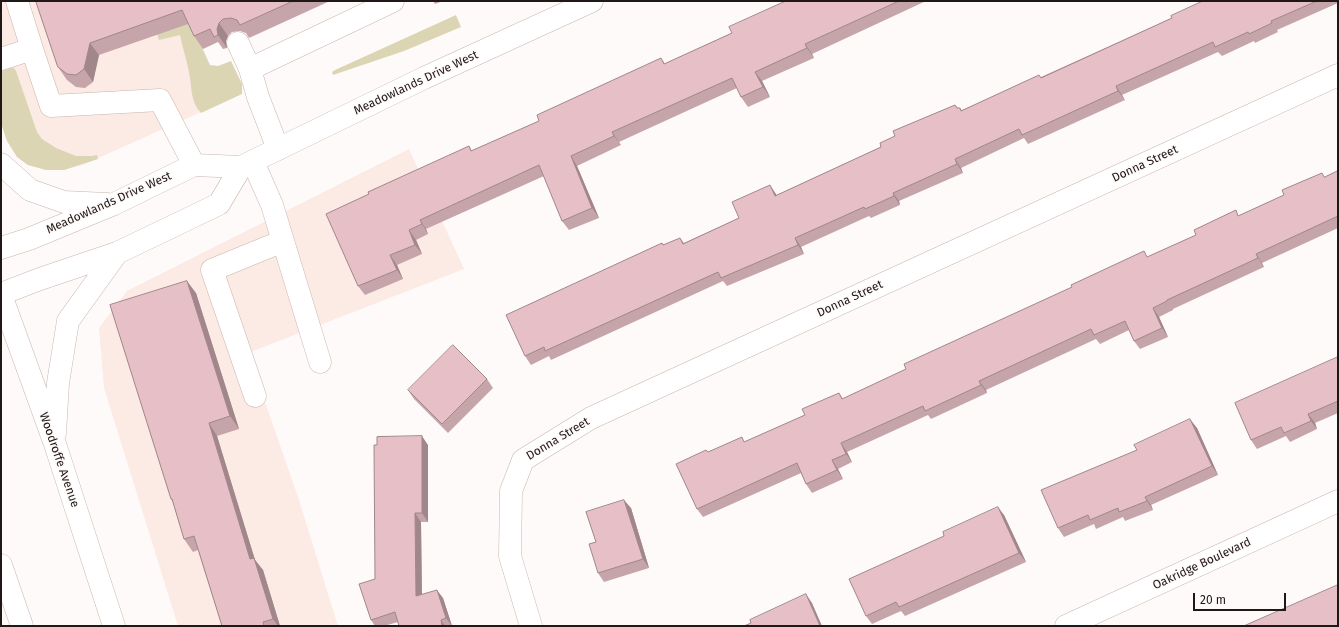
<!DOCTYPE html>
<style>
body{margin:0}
#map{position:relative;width:1339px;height:627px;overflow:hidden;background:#fefaf9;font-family:"Fira Sans",sans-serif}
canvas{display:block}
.frame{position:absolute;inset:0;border:2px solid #1f1816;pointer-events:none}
.scale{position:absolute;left:1193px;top:593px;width:93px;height:18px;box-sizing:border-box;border:2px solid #1f1816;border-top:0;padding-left:5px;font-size:12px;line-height:14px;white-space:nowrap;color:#1f1816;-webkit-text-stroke:3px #fefaf9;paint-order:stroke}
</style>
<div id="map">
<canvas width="1339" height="627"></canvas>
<div class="frame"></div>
<div class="scale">20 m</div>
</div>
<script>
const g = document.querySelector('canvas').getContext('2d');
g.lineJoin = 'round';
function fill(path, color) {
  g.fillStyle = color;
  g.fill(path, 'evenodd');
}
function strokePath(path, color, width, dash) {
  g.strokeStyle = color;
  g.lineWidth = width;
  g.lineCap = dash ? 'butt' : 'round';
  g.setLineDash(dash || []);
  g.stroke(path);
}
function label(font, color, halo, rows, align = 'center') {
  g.font = font + ' "Fira Sans",sans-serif';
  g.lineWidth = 3;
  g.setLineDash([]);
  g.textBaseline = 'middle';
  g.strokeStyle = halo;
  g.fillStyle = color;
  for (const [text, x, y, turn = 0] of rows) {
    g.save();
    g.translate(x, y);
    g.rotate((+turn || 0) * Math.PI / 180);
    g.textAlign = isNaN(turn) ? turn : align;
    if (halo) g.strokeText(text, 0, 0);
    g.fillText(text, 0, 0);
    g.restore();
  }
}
fill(new Path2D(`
 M1,1H166L221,103L85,164L64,170H46L28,165L17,157L7,141L1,123Z
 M409,149L464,269L248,353L298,497L338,626H178L104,388L99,328L127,291Z`), '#fceae4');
fill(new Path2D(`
 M181,1L210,65L218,66L231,61L242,84V94L201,113C191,102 192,91 190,78C188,64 183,49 180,35L159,40L157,34Z
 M456,15L461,27L404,51L333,75L332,72L335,70Z
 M11,68H14L16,71L37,132L42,139L56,148L76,156H92L97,155L98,159L64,170H46L28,165L17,157L7,141L1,123V71Z`), '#dbd5b4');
const minor = new Path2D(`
 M238,43L250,69
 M32,49L51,106L160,100L194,165
 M1,59L32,49L17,1
 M278,149L258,97L250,69L393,1
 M253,162L272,205L320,362
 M255,396L212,270L283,241
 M531,626L510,556L511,491L523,460L591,418L1338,75
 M1066,626L1338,501`);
const major = new Path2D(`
 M1,164L30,190L64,202L107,204
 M1,248L29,239L114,204L194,165L241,167L424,78L592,1
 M1,294L40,279L117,253L219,204L241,167
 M1,295L55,444L114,626
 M55,433L58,383L68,321L117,253
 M1,565L22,626`);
strokePath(minor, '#c9b5af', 23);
strokePath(major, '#c9b5af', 23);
strokePath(minor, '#fff', 22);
strokePath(major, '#fff', 22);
fill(new Path2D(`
 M36,1H330L249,38L246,33L240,31L232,32L228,36L226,41L227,48L223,49L218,42L203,49L194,36L188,24L99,55L93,82L85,88L76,87L67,80L58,67Z
 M433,1H443L435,4Z
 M786,1H926L812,54L814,58L762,81L770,97L748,107L741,97L737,88L619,142L621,145L577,166L599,218L569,230L562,221L544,176L426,229L428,234L416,240L422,254L397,265L403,279L365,295L358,286L369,194L469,146L472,151L539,121L661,58L665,64L732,33Z
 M1203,1H1338V3L1277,30L1278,32L1255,43L1254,41L1222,56L1218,52L1122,95L1125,100L1028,144L1024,138L961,168L963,173L899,201L900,205L871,218L869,216L801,247L804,254L727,286L723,281L551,360L549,356L531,365L525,356L662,243L664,245L680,238L684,243L739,218L777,195L881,147L895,136L955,105L958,108L962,110L1041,77L1172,18Z
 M1338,171V228L1262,263L1264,267L1173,309V310L1159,317L1168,337L1140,349L1134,341L1129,330L1100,344L1096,339L986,390L987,393L931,419L928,415L847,452L852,462L838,469L843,479L812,493L806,484L801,473L703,517L697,509L708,452L745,442L805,415L839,393L843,399L1148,257Z
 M196,293L239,429L217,436L255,560L263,570L280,626H222L198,550L193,552L184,539L173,502L171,499Z
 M1338,357V413L1315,423L1317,429L1290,442L1286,436L1257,449L1251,440Z
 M487,379L493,388L448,433L414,399L408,390Z
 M1197,428L1218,475L1151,505L1153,510L1125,521L1123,517L1096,529L1094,524L1064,537L1058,528Z
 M428,445V522H421L422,594L443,598L452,626H399L398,622L384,626H375L371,620L375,579Z
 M631,508L649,568L604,582L598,573L596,542Z
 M1004,515L1026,562L905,616L901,611L872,624L866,616Z`), '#c6a5aa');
fill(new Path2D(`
 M219,23L228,36L226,41L227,48L218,35L217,29Z
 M90,43L99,55L93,82L84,69Z
 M805,44L812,54L814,58L807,48Z
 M755,72L762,81L770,97L763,87Z
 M1116,86L1122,95L1125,100L1118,91Z
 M612,132L619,142L621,145L614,136Z
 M571,156L577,166L599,218L592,208Z
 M955,159L961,168L963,173L957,164Z
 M770,185L776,194L781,204L775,196Z
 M893,193L899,201L900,205L894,196Z
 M420,220L426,229L428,234L422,224Z
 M409,230L416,240L422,254L415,245Z
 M795,238L801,247L804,254L798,245Z
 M1256,254L1262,263L1264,267L1258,258Z
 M390,255L397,265L403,279L397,270Z
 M187,281L196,293L239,429L230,416Z
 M1153,308L1159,317L1168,337L1162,328Z
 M979,381L986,390L987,393L981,385Z
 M1308,414L1315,423L1317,429L1311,421Z
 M1190,419L1197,428L1218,475L1212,466Z
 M209,423L217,436L255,560L263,570L280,626H278L273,619L250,559Z
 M422,436L428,445V522L422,513Z
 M841,443L847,452L852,462L846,454Z
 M832,460L838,469L843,479L837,470Z
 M1145,497L1151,505L1153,510L1147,501Z
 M624,500L631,508L649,568L643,559Z
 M998,507L1004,515L1026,562L1019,553Z
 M415,513L421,522L422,605L416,596Z
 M437,590L443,598L452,626L446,618Z
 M806,594L812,603L822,626H820Z
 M441,620L445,626H442Z`), '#a1868b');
const building = new Path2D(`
 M36,1H293L240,25L237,20L231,18L223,19L219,23L217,29L218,35L214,37L210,29L194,36L182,10L90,43L84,69L76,75L67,74L58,67Z
 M786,1H899L805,44L807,48L755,72L763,87L741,97L732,78L612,132L614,136L571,156L592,208L562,221L539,165L420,220L422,224L409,230L415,245L390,255L397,270L358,286L326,214L369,194L368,192L469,146L471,151L539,121L537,115L661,58L664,64L732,33L729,27Z
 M1203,1H1317L1271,21L1272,23L1249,34L1248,32L1215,47L1213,42L1116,86L1118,91L1022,135L1019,129L955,159L957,164L893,193L894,196L865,209L864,207L795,238L798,245L721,278L718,272L545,351L544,347L525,356L506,315L662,243L663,245L680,238L683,244L739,218L732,202L770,185L775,196L881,147L880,143L895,136L893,131L955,105L957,108H960L961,111L1039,75L1041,78L1172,18L1171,16Z
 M1338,171V216L1256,254L1258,258L1167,300V301L1153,308L1162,328L1134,341L1125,321L1094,335L1091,329L979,381L981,385L925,411L923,406L841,443L846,454L832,460L837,470L806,484L797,463L697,509L676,464L706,450L708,452L742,437L744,442L805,415L802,409L839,393L842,399L906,369L904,364L1072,287L1071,285L1144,251L1147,257L1196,235L1194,230L1236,210L1238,216L1284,195L1282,190L1322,173L1324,177Z
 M187,281L230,416L209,423L250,559L254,558L273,619L263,622L264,626H222L194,536L184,539L172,499H171L110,305Z
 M453,345L487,379L442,424L408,390Z
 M1338,357V401L1308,414L1311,421L1284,433L1281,427L1251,440L1235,403Z
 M1190,419L1212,466L1145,497L1147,501L1119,512L1118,508L1090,520L1088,515L1058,528L1041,490L1137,450L1134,445Z
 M422,436V513H415L416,596L437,590L446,618L441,620L442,626H399L395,612L371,620L359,584L375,579L374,445H377V437Z
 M624,500L643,559L598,573L589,544L596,542L586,512Z
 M998,507L1019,553L899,607L896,602L866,616L849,579L944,536L943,532Z
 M1338,585V626H1244Z
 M806,594L820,626H744L751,623L750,620Z`);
fill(building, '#e6c0c6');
strokePath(building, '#a1868b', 1);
label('12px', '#1f1816', '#fefaf9', [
 ["Meadowlands Drive West",416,83,-25],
 ["Donna Street",1145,164,-25],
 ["Meadowlands Drive West",109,203,-24],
 ["Donna Street",850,299,-25],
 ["Donna Street",558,439,-31],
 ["Woodroffe Avenue",59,460,71],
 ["Oakridge Boulevard",1202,564,-25]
]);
</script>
